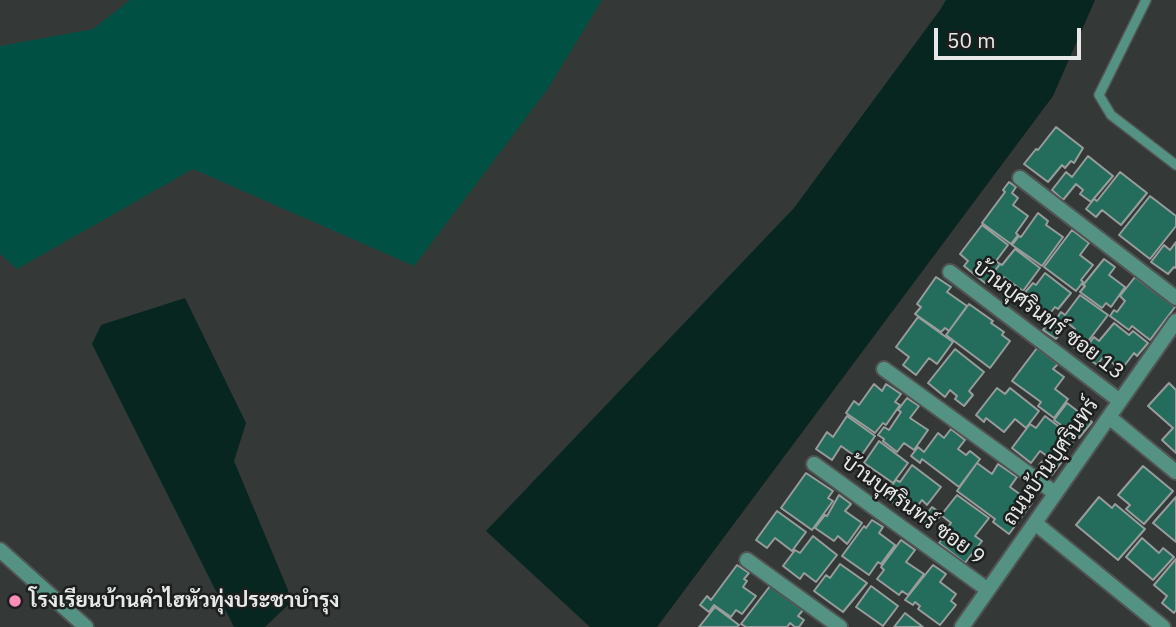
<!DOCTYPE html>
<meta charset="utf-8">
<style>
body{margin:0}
#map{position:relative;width:1176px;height:627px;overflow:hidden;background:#343837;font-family:"IBM Plex Sans",sans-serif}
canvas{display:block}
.scale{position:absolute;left:934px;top:28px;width:147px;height:32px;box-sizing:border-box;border:4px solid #e7e9e8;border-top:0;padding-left:9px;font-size:21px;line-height:24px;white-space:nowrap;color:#e7e9e8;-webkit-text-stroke:5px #1d1f1f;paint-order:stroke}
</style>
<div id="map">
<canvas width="1176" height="627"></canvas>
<div class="scale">50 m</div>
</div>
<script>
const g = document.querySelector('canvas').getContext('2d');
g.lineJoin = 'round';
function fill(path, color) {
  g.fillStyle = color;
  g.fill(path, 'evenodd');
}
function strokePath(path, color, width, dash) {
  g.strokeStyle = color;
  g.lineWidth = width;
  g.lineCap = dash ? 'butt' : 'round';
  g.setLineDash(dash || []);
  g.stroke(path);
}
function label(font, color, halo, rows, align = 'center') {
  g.font = font + ' "IBM Plex Sans",Sarabun,sans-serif';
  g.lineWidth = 5;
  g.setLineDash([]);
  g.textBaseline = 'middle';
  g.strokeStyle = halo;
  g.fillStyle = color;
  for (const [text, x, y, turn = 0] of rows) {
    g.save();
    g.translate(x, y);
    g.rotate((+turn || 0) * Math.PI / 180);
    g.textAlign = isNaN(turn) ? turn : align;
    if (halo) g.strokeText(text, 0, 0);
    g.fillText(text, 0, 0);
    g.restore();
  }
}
fill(new Path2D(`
 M130,0H602L547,90L414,266L193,169L17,269L0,254V46L93,29Z`), '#005143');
fill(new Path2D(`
 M946,0H1095L1053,96L657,627H590L486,531L794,208L940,10Z
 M185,298L246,423L234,461L288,590L289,604L265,627H234L92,344L101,325Z`), '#07261f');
const building = new Path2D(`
 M1056,127L1083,148L1074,163L1071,161L1065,168L1062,165L1048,182L1024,164L1036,149L1038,150Z
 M1088,156L1113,176L1091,202L1080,194L1083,190L1076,184L1063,200L1052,190L1066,172L1072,177Z
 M1120,172L1147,193L1121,225L1102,210L1096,217L1086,209L1094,199L1097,201Z
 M1009,182L1016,187L1012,193L1018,198L1013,205L1028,216L1016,233L1018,235L1011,244L982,223L1005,192L1003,190Z
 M1150,196L1176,216V226L1150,259L1119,235Z
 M1038,213L1048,221L1046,225L1063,237L1042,266L1012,245L1019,236L1021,237Z
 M982,225L1008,245L996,261L1000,264L985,283L964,266L968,261L960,254Z
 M1072,230L1089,243L1080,255L1093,265L1081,280L1083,282L1076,291L1044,267Z
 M1176,242V268L1174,267L1168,274L1151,262L1164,245L1170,250Z
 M1015,249L1040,268L1023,291L1004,277L997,285L989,279L1000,264L1002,265Z
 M1104,259L1115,267L1109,275L1125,287L1111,307L1106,303L1102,308L1080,292L1085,286L1083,285Z
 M1045,273L1071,293L1058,309L1055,307L1048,316L1022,296L1033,283L1036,285Z
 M936,277L951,287L947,292L967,306L949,331L945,328L941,332L915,314L921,307L917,304Z
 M1135,277L1175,307L1150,340L1132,326L1129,330L1110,316L1114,310L1117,312L1125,301L1120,296Z
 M1080,295L1108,315L1080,352L1072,346L1077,339L1071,334L1075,329L1068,323L1056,339L1043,330L1052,319L1055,321L1061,312L1065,315Z
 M969,304L993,321L991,323L1004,332L1002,335L1010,341L990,368L946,335Z
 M918,317L953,342L937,364L929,358L916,375L903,365L909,357L896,347Z
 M1114,323L1129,335L1133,331L1148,343L1137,356L1134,353L1121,370L1104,356L1097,365L1082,353L1094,337L1099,341Z
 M1037,348L1058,364L1053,369L1064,377L1055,389L1068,399L1054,418L1038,406L1041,402L1012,381Z
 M955,349L984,372L969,391L973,395L964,406L955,399L957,396L950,390L945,397L928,383Z
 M1169,383L1176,390V453L1162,440L1173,428L1148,406Z
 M874,384L882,391L886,384L901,394L895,402L900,405L886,425L883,423L875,433L846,413L854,401L859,405Z
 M997,388L1005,394L1010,388L1039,411L1026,428L1015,419L1004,432L986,418L984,422L976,415Z
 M907,398L919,406L910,418L928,430L914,450L904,443L897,452L883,441L884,439L878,435L884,427L889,430L901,412L898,410Z
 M1067,403L1092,422L1079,438L1054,420Z
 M847,416L875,436L859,459L841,446L832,460L816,449L827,432L833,437Z
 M1045,416L1075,439L1058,460L1061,463L1052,475L1039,465L1047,456L1040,451L1031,463L1012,448L1030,424L1036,428Z
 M951,429L965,440L958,449L966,455L970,451L980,459L959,487L922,459L920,463L911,456L918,447L924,452L938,433L944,438Z
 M879,441L908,463L893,483L864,463Z
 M977,463L992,474L998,464L1017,477L1010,487L1032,503L1009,534L993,522L995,519L957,491Z
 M912,465L941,487L927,505L922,500L913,512L900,503L898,506L884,496L896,480L900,482Z
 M1143,466L1173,491L1144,524L1126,509L1130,505L1118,495Z
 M806,473L833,491L828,498L833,501L812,530L781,508Z
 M839,495L851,504L845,511L862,523L847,544L838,536L834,541L815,528L825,515L827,516Z
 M957,495L989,518L975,536L982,541L965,563L939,543L947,533L945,531L951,523L941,515L931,527L922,520L932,507L942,514Z
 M1099,497L1112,508L1115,504L1145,529L1118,560L1076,525Z
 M1176,497V542L1153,523Z
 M777,511L806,532L792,551L775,538L767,548L756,540Z
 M872,520L883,527L879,533L895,545L881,564L878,562L869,575L842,556L864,526L866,528Z
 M813,536L837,555L816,582L804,573L800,579L783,566L795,550L800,553Z
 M1142,538L1159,553L1163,548L1174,557L1153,580L1126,557Z
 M901,540L915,550L906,562L924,574L908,595L902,591L899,595L877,579L884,570L881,567Z
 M1176,559V610L1174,613L1162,603L1167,596L1154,585Z
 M840,564L867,583L843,612L814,591L826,575L830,578Z
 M737,565L749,573L744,579L747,581L743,587L756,596L742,614L736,610L731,617L714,605L709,612L700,605L707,596L711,600Z
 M933,565L946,574L940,582L956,594L951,601L956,605L940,625L918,609L920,606L915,602L913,605L905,600Z
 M770,586L803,610L798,616L804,620L799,627H795L790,623L787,627H746L741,624Z
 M871,586L898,606L883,626L856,607Z
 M715,607L739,625L737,627H699Z
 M905,613L923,627H894Z`);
fill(building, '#246d5d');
strokePath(building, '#989d9c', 2);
const service = new Path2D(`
 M1146,0L1099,95L1111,115L1176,165`);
const minor = new Path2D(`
 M1020,178L1176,298
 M950,272L1120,401
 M884,369L1055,493
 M1109,417L1176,472
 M814,464L988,590
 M1035,523L1163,627
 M747,560L840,627
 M962,627L1176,321`);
const tertiary = new Path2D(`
 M0,550L86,627`);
strokePath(service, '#515453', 12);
strokePath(minor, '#515453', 18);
strokePath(tertiary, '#515453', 18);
strokePath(service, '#549383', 9);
strokePath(minor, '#549383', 14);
strokePath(tertiary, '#549383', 14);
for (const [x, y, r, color] of [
 [15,601,7,"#ff8ebb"]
]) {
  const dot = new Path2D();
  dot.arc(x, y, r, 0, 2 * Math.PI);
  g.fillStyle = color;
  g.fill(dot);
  strokePath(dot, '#1d1f1f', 2.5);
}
label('21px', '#e7e9e8', '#1d1f1f', [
 ["บ้านบุศรินทร์ ซอย 13",1048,320,37],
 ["ถนนบ้านบุศรินทร์",1051,462,-55],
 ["บ้านบุศรินทร์ ซอย 9",913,510,36]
]);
label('bold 21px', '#e7e9e8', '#1d1f1f', [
 ["โรงเรียนบ้านคำไฮหัวทุ่งประชาบำรุง",29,601]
], 'left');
</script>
